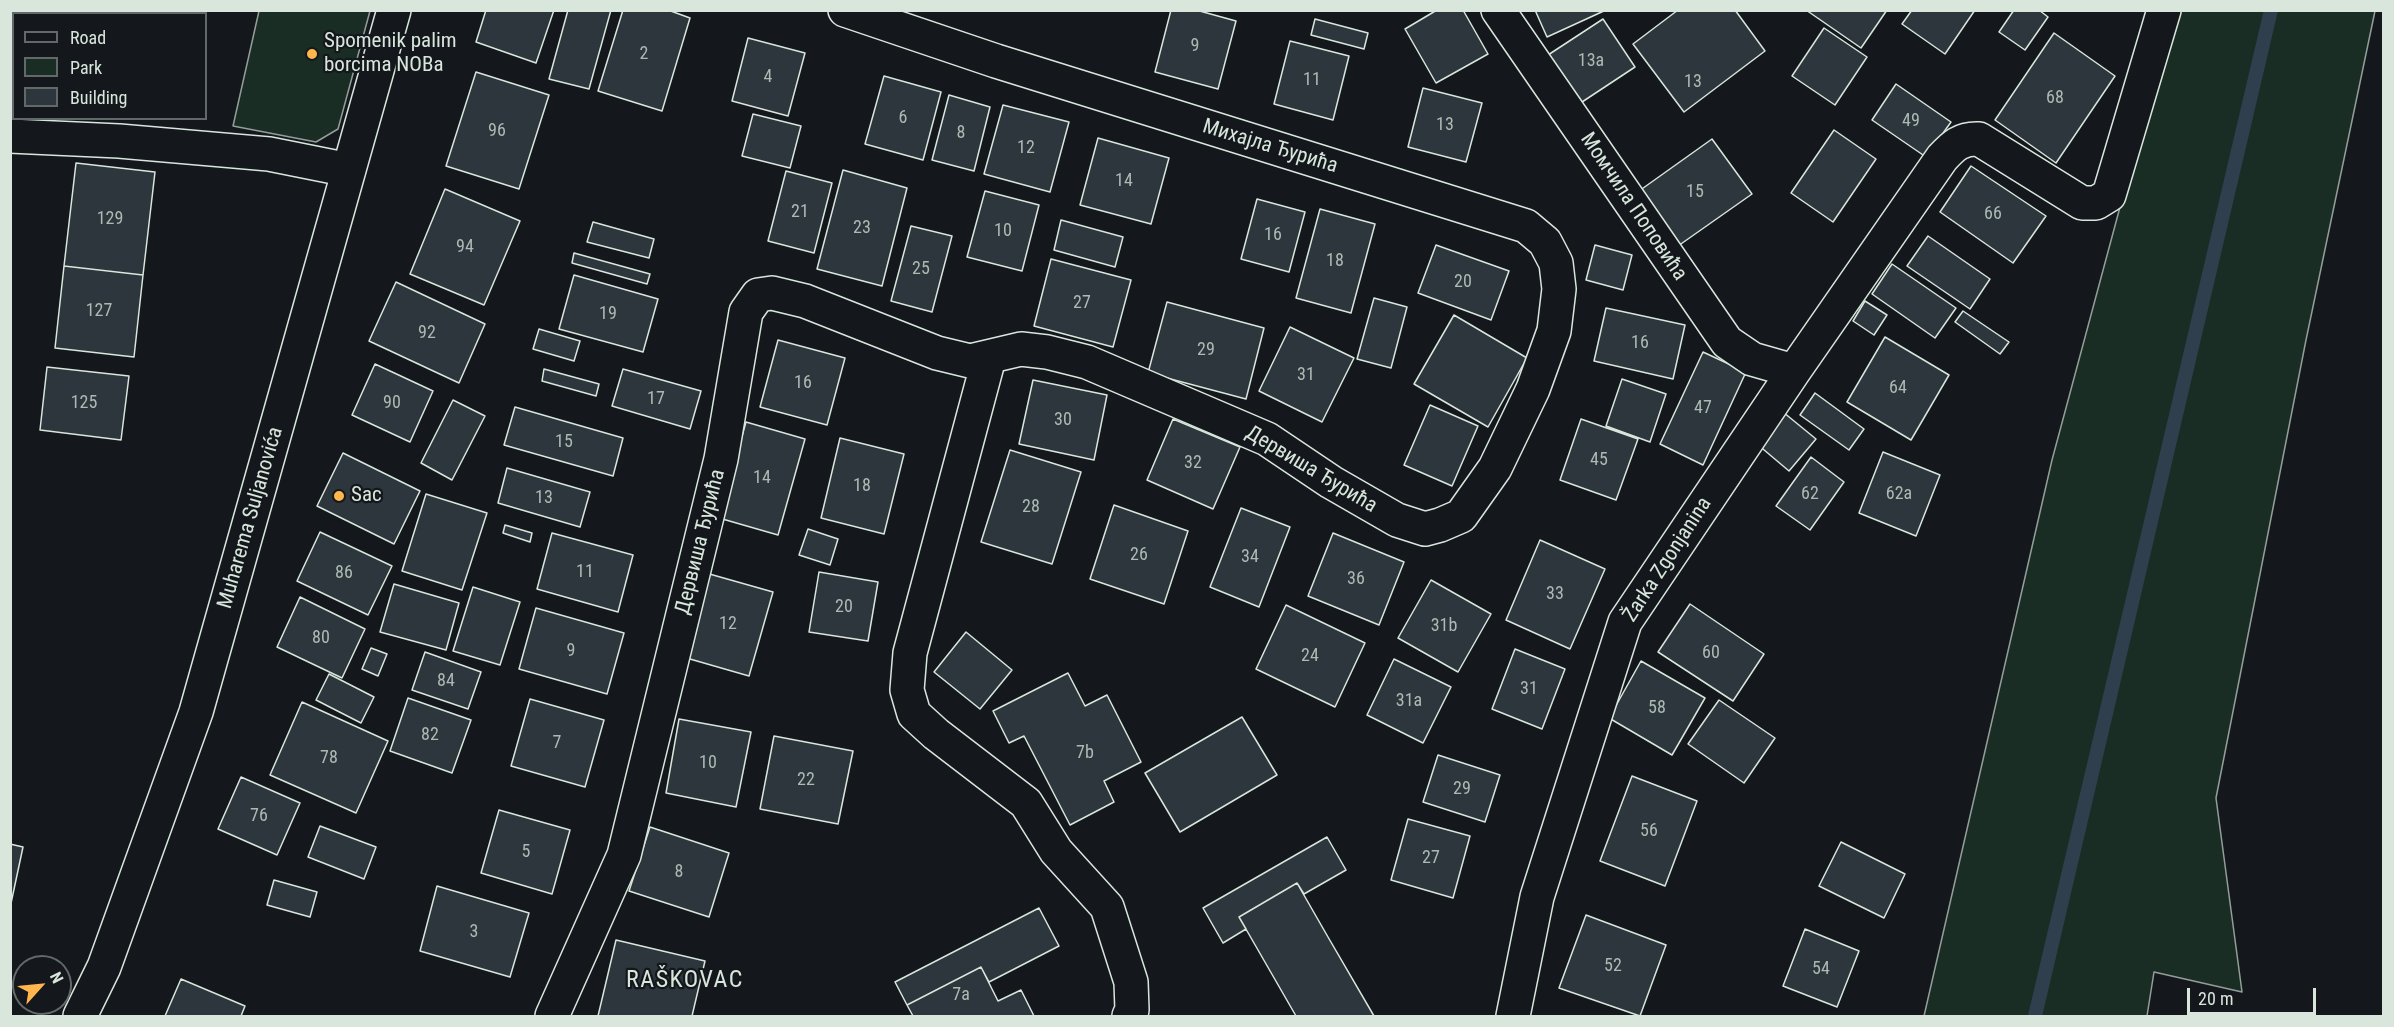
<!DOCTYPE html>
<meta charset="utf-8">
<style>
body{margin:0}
#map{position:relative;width:2394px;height:1027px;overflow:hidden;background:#14181c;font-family:"Roboto Condensed",sans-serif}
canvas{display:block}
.frame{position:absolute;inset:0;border:12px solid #d8e6dc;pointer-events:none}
.legend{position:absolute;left:12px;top:12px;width:195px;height:108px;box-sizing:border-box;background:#14181c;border:2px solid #626a69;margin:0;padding:8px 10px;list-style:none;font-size:18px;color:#d8e6dc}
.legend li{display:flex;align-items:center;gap:12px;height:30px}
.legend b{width:30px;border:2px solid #626a69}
.north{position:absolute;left:12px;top:955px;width:60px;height:60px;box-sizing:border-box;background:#14181c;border:2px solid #626a69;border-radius:50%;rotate:63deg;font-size:16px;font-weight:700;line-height:24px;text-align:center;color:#d8e6dc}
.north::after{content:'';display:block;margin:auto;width:21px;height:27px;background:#ffb74d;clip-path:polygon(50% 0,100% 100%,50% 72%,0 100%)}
.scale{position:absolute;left:2187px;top:988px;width:129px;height:27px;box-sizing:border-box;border:3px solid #d8e6dc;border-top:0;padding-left:8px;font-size:18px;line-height:21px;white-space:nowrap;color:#d8e6dc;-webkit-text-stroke:4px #14181c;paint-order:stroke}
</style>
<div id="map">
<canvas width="2394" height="1027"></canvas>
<div class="frame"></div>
<ul class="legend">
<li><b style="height:8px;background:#14181c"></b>Road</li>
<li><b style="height:16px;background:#1a2d24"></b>Park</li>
<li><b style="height:16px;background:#2c363c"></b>Building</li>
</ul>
<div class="north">N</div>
<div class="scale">20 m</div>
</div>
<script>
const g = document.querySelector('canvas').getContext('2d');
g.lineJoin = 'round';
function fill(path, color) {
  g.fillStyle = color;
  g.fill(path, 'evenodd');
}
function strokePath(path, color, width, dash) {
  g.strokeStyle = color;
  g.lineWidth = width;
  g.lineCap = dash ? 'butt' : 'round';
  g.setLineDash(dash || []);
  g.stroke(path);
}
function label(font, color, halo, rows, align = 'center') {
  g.font = font + ' "Roboto Condensed",sans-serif';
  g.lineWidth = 4.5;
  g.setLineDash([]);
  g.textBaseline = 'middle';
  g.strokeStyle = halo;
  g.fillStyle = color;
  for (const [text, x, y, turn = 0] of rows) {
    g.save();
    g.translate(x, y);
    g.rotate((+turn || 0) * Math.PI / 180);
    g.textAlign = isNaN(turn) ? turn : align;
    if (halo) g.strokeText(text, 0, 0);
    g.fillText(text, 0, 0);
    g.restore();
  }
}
const green = new Path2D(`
 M259,11H370L338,129L316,142L233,126Z
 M2170,11H2375L2306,340L2216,798L2242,992L2154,972L2147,1016H1924L2052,460L2159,62Z`);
fill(green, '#1a2d24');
strokePath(green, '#939e99', 1.5);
strokePath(new Path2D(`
 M2035,1016L2271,10`), '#2f3f4d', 14);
const building = new Path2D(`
 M112,10H152L150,14H118Z
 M486,10H554L536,63L476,42Z
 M568,10H611L589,89L549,79Z
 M623,10H668L690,18L662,111L598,91Z
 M1171,10H1196L1236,21L1218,89L1155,72Z
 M1437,10H1463L1488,54L1436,83L1405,29Z
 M1535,10H1606L1547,37Z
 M1678,10H1735L1765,51L1684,112L1633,44Z
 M1806,10H1887L1861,48Z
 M1912,10H1975L1945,54L1902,24Z
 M2014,10H2039L2048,17L2025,50L1999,32Z
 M1315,19L1368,33L1364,49L1311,35Z
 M1603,19L1635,67L1579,104L1548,55Z
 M1824,28L1867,57L1835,105L1792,76Z
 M2054,33L2115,76L2056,163L1995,120Z
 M748,38L805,53L788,116L732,101Z
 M1290,41L1349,56L1333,120L1274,104Z
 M476,72L549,95L519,189L446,166Z
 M884,76L941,92L923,160L865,144Z
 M1896,84L1951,122L1926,157L1872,120Z
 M1423,88L1482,103L1466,162L1408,147Z
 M949,95L990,107L974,171L932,160Z
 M1003,105L1069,122L1050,192L984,174Z
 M753,114L801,126L790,168L742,156Z
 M1834,130L1876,159L1833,222L1791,193Z
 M1098,138L1169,158L1151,224L1080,205Z
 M1712,139L1752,194L1678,246L1639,191Z
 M76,163L155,172L143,275L64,266Z
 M1971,166L2046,216L2013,263L1940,212Z
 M843,170L907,188L882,286L817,269Z
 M786,171L832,183L814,253L768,241Z
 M445,189L520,221L484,305L410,274Z
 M985,191L1039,205L1022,271L967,257Z
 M1257,199L1305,212L1289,272L1241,259Z
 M1320,209L1375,224L1351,313L1296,298Z
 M1061,220L1123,237L1115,267L1054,250Z
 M593,222L654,239L649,258L587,242Z
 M911,226L952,236L932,312L891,301Z
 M1928,236L1990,279L1970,309L1907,266Z
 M1436,245L1509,271L1491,320L1418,293Z
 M1595,245L1632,255L1623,290L1586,280Z
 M574,253L650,274L647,284L572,263Z
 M1051,259L1131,280L1113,347L1034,326Z
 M1892,264L1956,308L1935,338L1872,294Z
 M64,266L143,275L134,357L55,348Z
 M574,275L658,299L643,352L559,329Z
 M396,282L485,324L459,383L369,341Z
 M1374,298L1407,307L1391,368L1357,359Z
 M1865,301L1887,315L1874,335L1853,321Z
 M1167,302L1264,328L1246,399L1148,373Z
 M1606,308L1685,325L1673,379L1594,361Z
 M1963,311L2009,342L2000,354L1955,322Z
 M1454,315L1527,358L1488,427L1414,384Z
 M1290,327L1354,358L1322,422L1259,391Z
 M539,329L580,341L574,361L533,349Z
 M1885,337L1949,375L1911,440L1847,402Z
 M778,340L845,358L827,425L760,407Z
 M1703,352L1746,372L1703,465L1660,444Z
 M375,364L433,391L410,442L352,415Z
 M47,367L129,376L121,440L40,430Z
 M544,369L599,384L596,396L542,381Z
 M623,369L701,391L690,429L612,406Z
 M1622,379L1666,394L1650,442L1606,426Z
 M1033,380L1107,395L1094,460L1019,444Z
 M1815,393L1864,429L1849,450L1800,415Z
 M453,400L485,416L452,480L421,463Z
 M1430,405L1478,426L1452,486L1404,465Z
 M515,407L623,438L613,476L504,445Z
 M1783,412L1816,439L1789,471L1757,444Z
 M1173,419L1240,447L1213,509L1147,480Z
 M1581,419L1638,439L1616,500L1560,480Z
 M746,422L805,439L778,535L719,518Z
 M840,438L904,454L884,534L821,518Z
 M1010,450L1081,472L1052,564L981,542Z
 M1883,452L1940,475L1916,536L1859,513Z
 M343,453L420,491L394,544L317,506Z
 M1811,457L1844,482L1810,530L1776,506Z
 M507,468L590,492L580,527L498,503Z
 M426,494L487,513L462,590L402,571Z
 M1114,505L1188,531L1164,604L1090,579Z
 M1241,508L1290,527L1259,607L1210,587Z
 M505,525L532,533L530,542L503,533Z
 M808,529L838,539L830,565L799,555Z
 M320,532L392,566L368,615L297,581Z
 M552,533L633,555L618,612L537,589Z
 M1333,533L1404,562L1379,625L1308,596Z
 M1540,540L1605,569L1570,649L1506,620Z
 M819,572L878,582L868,641L809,632Z
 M706,573L773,592L749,676L683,657Z
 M1431,580L1491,614L1458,672L1398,638Z
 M394,584L459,603L446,650L380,632Z
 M473,587L520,602L500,665L453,651Z
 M300,597L365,629L342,678L277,647Z
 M1690,604L1764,654L1733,701L1658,652Z
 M1286,605L1365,643L1335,707L1256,669Z
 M536,608L624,633L607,694L519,669Z
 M966,632L1012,670L980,709L934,672Z
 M371,648L387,654L378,676L362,669Z
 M1515,649L1565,669L1542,729L1492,709Z
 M425,652L481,672L468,709L412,690Z
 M1394,659L1451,687L1423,743L1367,715Z
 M1641,661L1705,698L1672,755L1609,718Z
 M1068,673L1085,706L1107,695L1141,762L1104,781L1114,802L1070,825L1024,736L1009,743L993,711Z
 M329,674L374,697L361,723L316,700Z
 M408,698L471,720L452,773L390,751Z
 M530,699L604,720L585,787L511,766Z
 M1719,700L1775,738L1744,783L1688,744Z
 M302,702L388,741L356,813L270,775Z
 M1242,717L1277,775L1180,832L1145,773Z
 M679,719L751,732L736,807L666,793Z
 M774,736L853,751L838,824L760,809Z
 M1438,755L1500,775L1485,822L1423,802Z
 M1632,776L1697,801L1665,886L1600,861Z
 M241,777L300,803L277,855L218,829Z
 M499,810L570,830L552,894L481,873Z
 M1408,819L1470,836L1453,898L1391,880Z
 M320,826L376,847L364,879L308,857Z
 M650,827L729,853L709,917L629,891Z
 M1327,837L1346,870L1304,894L1297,883L1239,917L1246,929L1223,943L1203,908Z
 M1841,842L1905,874L1884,918L1819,886Z
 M10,844L23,847L10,908Z
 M274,880L317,892L310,917L267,905Z
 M1297,883L1328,937L1374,1016H1296L1239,917Z
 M437,886L529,913L510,977L420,951Z
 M1039,908L1059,946L989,982L981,967L907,1005L895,982Z
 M1586,915L1666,945L1640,1016L1559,988Z
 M1805,929L1859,951L1837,1007L1783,986Z
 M616,940L705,961L692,1016H598Z
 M981,967L998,1001L1021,990L1034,1016H913L907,1005Z
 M181,979L245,1006L241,1016H165Z`);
fill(building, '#2c363c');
strokePath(building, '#d8e6dc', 1.5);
const street = new Path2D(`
 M1498,10L1727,342L1752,359L1794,371
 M10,136L119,141L269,154L349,170
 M989,358L910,653L907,690L914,714L936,734L1026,803L1056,851L1107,907L1131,982L1132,1010L1129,1016
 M80,1016L104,967L196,712L394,10
 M552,1016L624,855L721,459L746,312L758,295L772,293L805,301L937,353L970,361L1021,349L1047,352L1087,362L1267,439L1331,482L1397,520L1425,529L1440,525L1461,516L1495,468L1533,389L1554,331L1559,289L1556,263L1545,242L1526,226L996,61L845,10
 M1513,1016L1537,897L1625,622L1794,371L1942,158C1953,146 1961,138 1979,139L2082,203H2096L2109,195L2164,10`);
strokePath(street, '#d8e6dc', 36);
strokePath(street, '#14181c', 33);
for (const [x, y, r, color] of [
 [312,54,6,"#ffb74d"],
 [339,496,6,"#ffb74d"]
]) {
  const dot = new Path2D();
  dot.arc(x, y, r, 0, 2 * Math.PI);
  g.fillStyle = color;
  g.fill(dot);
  strokePath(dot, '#14181c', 2);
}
label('18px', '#adbab4', null, [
 ["9",1195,46],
 ["2",644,54],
 ["13a",1591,61],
 ["4",768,77],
 ["11",1312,80],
 ["13",1693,82],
 ["68",2055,98],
 ["6",903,118],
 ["49",1911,121],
 ["13",1445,125],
 ["96",497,131],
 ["8",961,133],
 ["12",1026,148],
 ["14",1124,181],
 ["15",1695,192],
 ["21",800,212],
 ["66",1993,214],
 ["129",110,219],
 ["23",862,228],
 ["10",1003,231],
 ["16",1273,235],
 ["94",465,247],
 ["18",1335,261],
 ["25",921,269],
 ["20",1463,282],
 ["27",1082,303],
 ["127",99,311],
 ["19",608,314],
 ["92",427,333],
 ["16",1640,343],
 ["29",1206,350],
 ["31",1306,375],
 ["16",803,383],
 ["64",1898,388],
 ["17",656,399],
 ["125",84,403],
 ["90",392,403],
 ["47",1703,408],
 ["30",1063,420],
 ["15",564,442],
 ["45",1599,460],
 ["32",1193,463],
 ["14",762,478],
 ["18",862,486],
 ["62",1810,494],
 ["62a",1899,494],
 ["13",544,498],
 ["28",1031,507],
 ["26",1139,555],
 ["34",1250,557],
 ["11",585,572],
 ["86",344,573],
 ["36",1356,579],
 ["33",1555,594],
 ["20",844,607],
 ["12",728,624],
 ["31b",1444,626],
 ["80",321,638],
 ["9",571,651],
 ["60",1711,653],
 ["24",1310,656],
 ["84",446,681],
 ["31",1529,689],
 ["31a",1409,701],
 ["58",1657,708],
 ["82",430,735],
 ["7",557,743],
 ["7b",1085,753],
 ["78",329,758],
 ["10",708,763],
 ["22",806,780],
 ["29",1462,789],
 ["76",259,816],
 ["56",1649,831],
 ["5",526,852],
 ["27",1431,858],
 ["8",679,872],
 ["3",474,932],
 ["52",1613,966],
 ["54",1821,969],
 ["7a",961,995]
]);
label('21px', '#d8e6dc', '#14181c', [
 ["Spomenik palim",324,42],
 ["borcima NOBa",324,66],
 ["Sac",351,496]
], 'left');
label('21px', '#d8e6dc', '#14181c', [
 ["Михајла Ђурића",1270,147,17],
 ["Момчила Поповића",1633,207,56],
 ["Дервиша Ђурића",1311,470,31],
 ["Muharema Suljanovića",251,518,-74],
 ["Дервиша Ђурића",701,542,-76],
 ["Žarka Zgonjanina",1668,560,-57]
]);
g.letterSpacing = '1.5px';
label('24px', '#d8e6dc', '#14181c', [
 ["RAŠKOVAC",685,981]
]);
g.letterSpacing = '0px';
</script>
